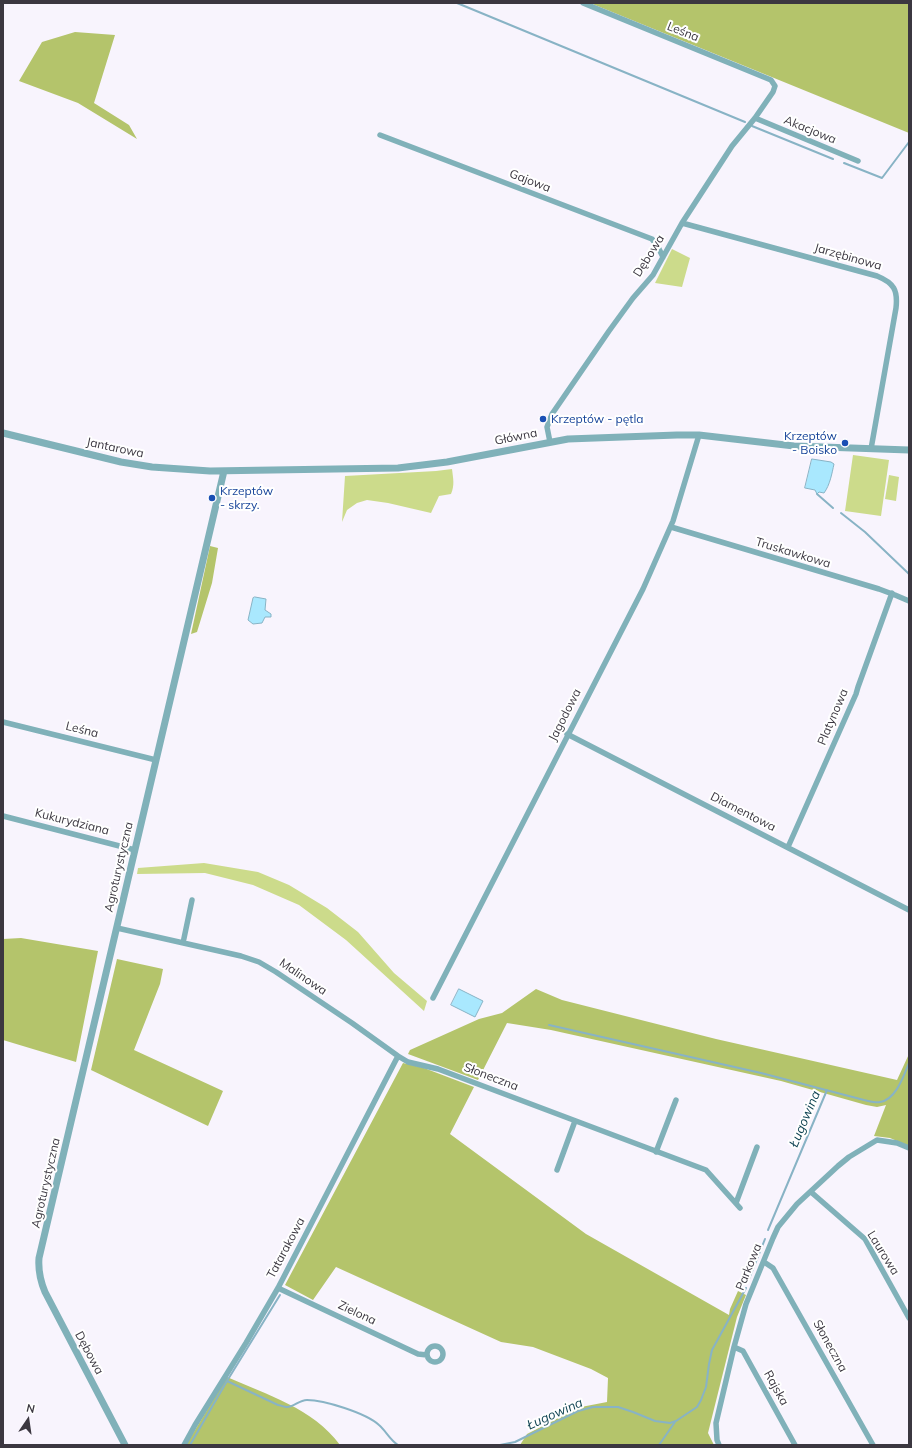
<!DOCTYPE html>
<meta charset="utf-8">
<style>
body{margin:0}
#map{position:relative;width:912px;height:1448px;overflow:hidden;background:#f8f4fd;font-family:Mulish,sans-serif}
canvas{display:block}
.frame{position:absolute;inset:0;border:4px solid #3b3740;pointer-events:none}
.north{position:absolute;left:8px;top:1400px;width:40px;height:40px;-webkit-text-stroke:3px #fff;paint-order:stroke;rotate:13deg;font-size:11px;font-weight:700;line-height:16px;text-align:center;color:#3b3740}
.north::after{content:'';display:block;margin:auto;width:14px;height:18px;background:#3b3740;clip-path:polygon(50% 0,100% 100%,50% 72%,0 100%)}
</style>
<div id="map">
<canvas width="912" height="1448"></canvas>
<div class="frame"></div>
<div class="north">N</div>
</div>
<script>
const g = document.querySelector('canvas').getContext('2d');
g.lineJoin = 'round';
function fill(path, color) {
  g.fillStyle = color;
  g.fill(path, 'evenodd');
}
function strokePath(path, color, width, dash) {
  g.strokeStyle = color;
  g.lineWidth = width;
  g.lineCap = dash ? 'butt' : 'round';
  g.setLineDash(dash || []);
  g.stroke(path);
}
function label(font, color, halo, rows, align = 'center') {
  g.font = font + ' Mulish,sans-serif';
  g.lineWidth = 4;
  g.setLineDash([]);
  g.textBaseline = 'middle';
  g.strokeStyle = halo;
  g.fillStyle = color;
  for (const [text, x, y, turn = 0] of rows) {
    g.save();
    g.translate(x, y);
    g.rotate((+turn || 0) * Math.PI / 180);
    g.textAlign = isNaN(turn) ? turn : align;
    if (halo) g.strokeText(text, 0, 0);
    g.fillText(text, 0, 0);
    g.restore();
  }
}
fill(new Path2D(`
 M672,249L690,258L682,287L655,283Z
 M853,455L889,460L881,516L845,511Z
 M452,469C453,478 455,485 451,494L439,496L431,513L388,503L367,500L357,503L347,510L342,522L345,476L436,471Z
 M889,475L899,477L896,501L885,499Z
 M204,863L258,872L289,885L327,908L358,932L394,973L427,1001L424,1011L346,940L299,905L253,885L205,873L137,874L138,868Z`), '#ccdb8b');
fill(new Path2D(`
 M590,3H909V133Z
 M75,32L115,35L94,103L129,125L137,139L78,103L19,81L42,42Z
 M210,546L218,548L212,583L197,632L191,634Z
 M21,938L98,951L76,1062L3,1040V939Z
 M117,959L163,969L160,984L134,1050L223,1091L208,1126L91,1070Z
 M536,989L562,1000L716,1039L897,1080L909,1054V1146L890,1138L874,1136L886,1105L877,1107L866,1105L781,1081L551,1030L507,1023L478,1080L408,1054L410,1050L479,1019L502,1013Z
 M403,1063L424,1068L474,1087L450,1134L586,1234L729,1315L730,1309L738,1291L746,1295L737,1317L708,1433L714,1445H520L527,1434L566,1414L581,1407L607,1402L608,1378L591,1369L533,1347L501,1342L336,1267L313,1300L285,1285Z
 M227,1377C267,1395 313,1408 340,1445H186Z`), '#b4c46b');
const water = new Path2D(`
 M812,459L831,462L834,464C832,473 830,485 824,493L819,492L817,494L815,490L805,488Z
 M255,597L266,599L265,610L271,614V617H265L262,623L253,624L248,620L253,598Z
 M459,989L483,1001L475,1017L451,1005Z`);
fill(water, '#a9e8fe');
strokePath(water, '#88b3c5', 1);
strokePath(new Path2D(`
 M457,3L745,122
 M752,126L833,159
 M844,163L882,178L909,142
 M817,494L833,508
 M841,513L865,532L909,574
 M549,1025L761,1073L864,1100C869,1101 876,1103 880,1102C896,1100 904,1075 909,1063
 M768,1230L827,1090
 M749,1279L765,1239
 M227,1381L278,1405C280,1405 284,1407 287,1407C294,1407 299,1400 307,1400C324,1400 366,1413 379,1425C386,1431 390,1440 398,1445
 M190,1445L227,1381L280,1295
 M500,1445L515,1442L578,1411L593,1407H618L633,1412L655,1421L670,1423L676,1421L697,1407L701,1400L706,1387L709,1364L712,1350L746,1288
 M659,1445L675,1422`), '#88b3c5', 2);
strokePath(new Path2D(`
 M755,118L858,161
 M380,135L652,239L658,247L663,257
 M682,223L877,276C894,283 898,290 896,308L871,449
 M550,442L547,427L552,414L609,331L633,298L653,275L682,223L732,146L755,118L773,92L775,86L771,80L583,3
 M671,527L879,589L895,595L909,601
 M3,722L156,760
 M567,734L909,910
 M3,816L135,850
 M788,847L856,694L858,687L892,593
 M117,928L241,956L259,962L276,972L352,1023L398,1056L408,1062L438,1069L706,1170L740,1208
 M183,943L192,900
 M433,998L643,589L673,521L699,435
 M656,1152L676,1100
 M557,1170L575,1121
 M811,1192L865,1239L909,1318
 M736,1203L757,1147
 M764,1262L773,1268L873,1445
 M278,1288L418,1354L427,1355
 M427 1354a8 8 0 1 1 16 0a8 8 0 1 1-16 0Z
 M734,1347L743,1351L795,1445
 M184,1445L195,1425L246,1343L278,1288L398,1056
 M719,1445L717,1440L716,1423L734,1347L746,1304L773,1238L778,1227L797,1204L838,1166L849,1157L877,1140L897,1143L909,1148`), '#80b1b9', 5.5);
strokePath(new Path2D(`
 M3,433L121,462L152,467L210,471L398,468L447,462L568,439L677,435H699L794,446L909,450
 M125,1445L45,1292C40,1280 38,1271 39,1258L224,471`), '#80b1b9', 7);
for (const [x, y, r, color] of [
 [543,419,4,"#1a4fb4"],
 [845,443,4,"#1a4fb4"],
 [212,498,4,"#1a4fb4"]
]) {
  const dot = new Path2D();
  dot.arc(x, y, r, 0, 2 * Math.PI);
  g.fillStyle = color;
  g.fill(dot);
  strokePath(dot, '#fff', 1.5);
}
label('12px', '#3b3740', '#fff', [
 ["Leśna",683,32,22],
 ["Akacjowa",810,130,22],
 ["Gajowa",530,181,21],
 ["Dębowa",649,256,-58],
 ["Jarzębinowa",848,257,16],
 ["Główna",516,437,-11],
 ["Jantarowa",115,448,12],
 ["Truskawkowa",793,553,17],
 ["Jagodowa",565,715,-63],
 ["Platynowa",833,717,-67],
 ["Leśna",82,730,14],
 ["Diamentowa",743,812,27],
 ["Kukurydziana",72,822,14],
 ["Agroturystyczna",119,867,-77],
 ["Malinowa",303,977,34],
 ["Słoneczna",491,1077,21],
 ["Agroturystyczna",46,1183,-77],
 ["Tatarakowa",286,1248,-62],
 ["Laurowa",883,1253,58],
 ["Parkowa",749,1267,-68],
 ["Zielona",357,1313,25],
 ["Słoneczna",830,1346,61],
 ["Dębowa",89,1353,62],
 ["Rajska",776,1388,61]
]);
label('12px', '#164399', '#fff', [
 ["Krzeptów - pętla",551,419],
 ["Krzeptów",837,436,"right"],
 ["- Boisko",837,450,"right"],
 ["Krzeptów",220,491],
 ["- skrzy.",220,505]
], 'left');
label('italic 13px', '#104453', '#fff', [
 ["Ługowina",805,1119,-67],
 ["Ługowina",555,1414,-24]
]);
</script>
